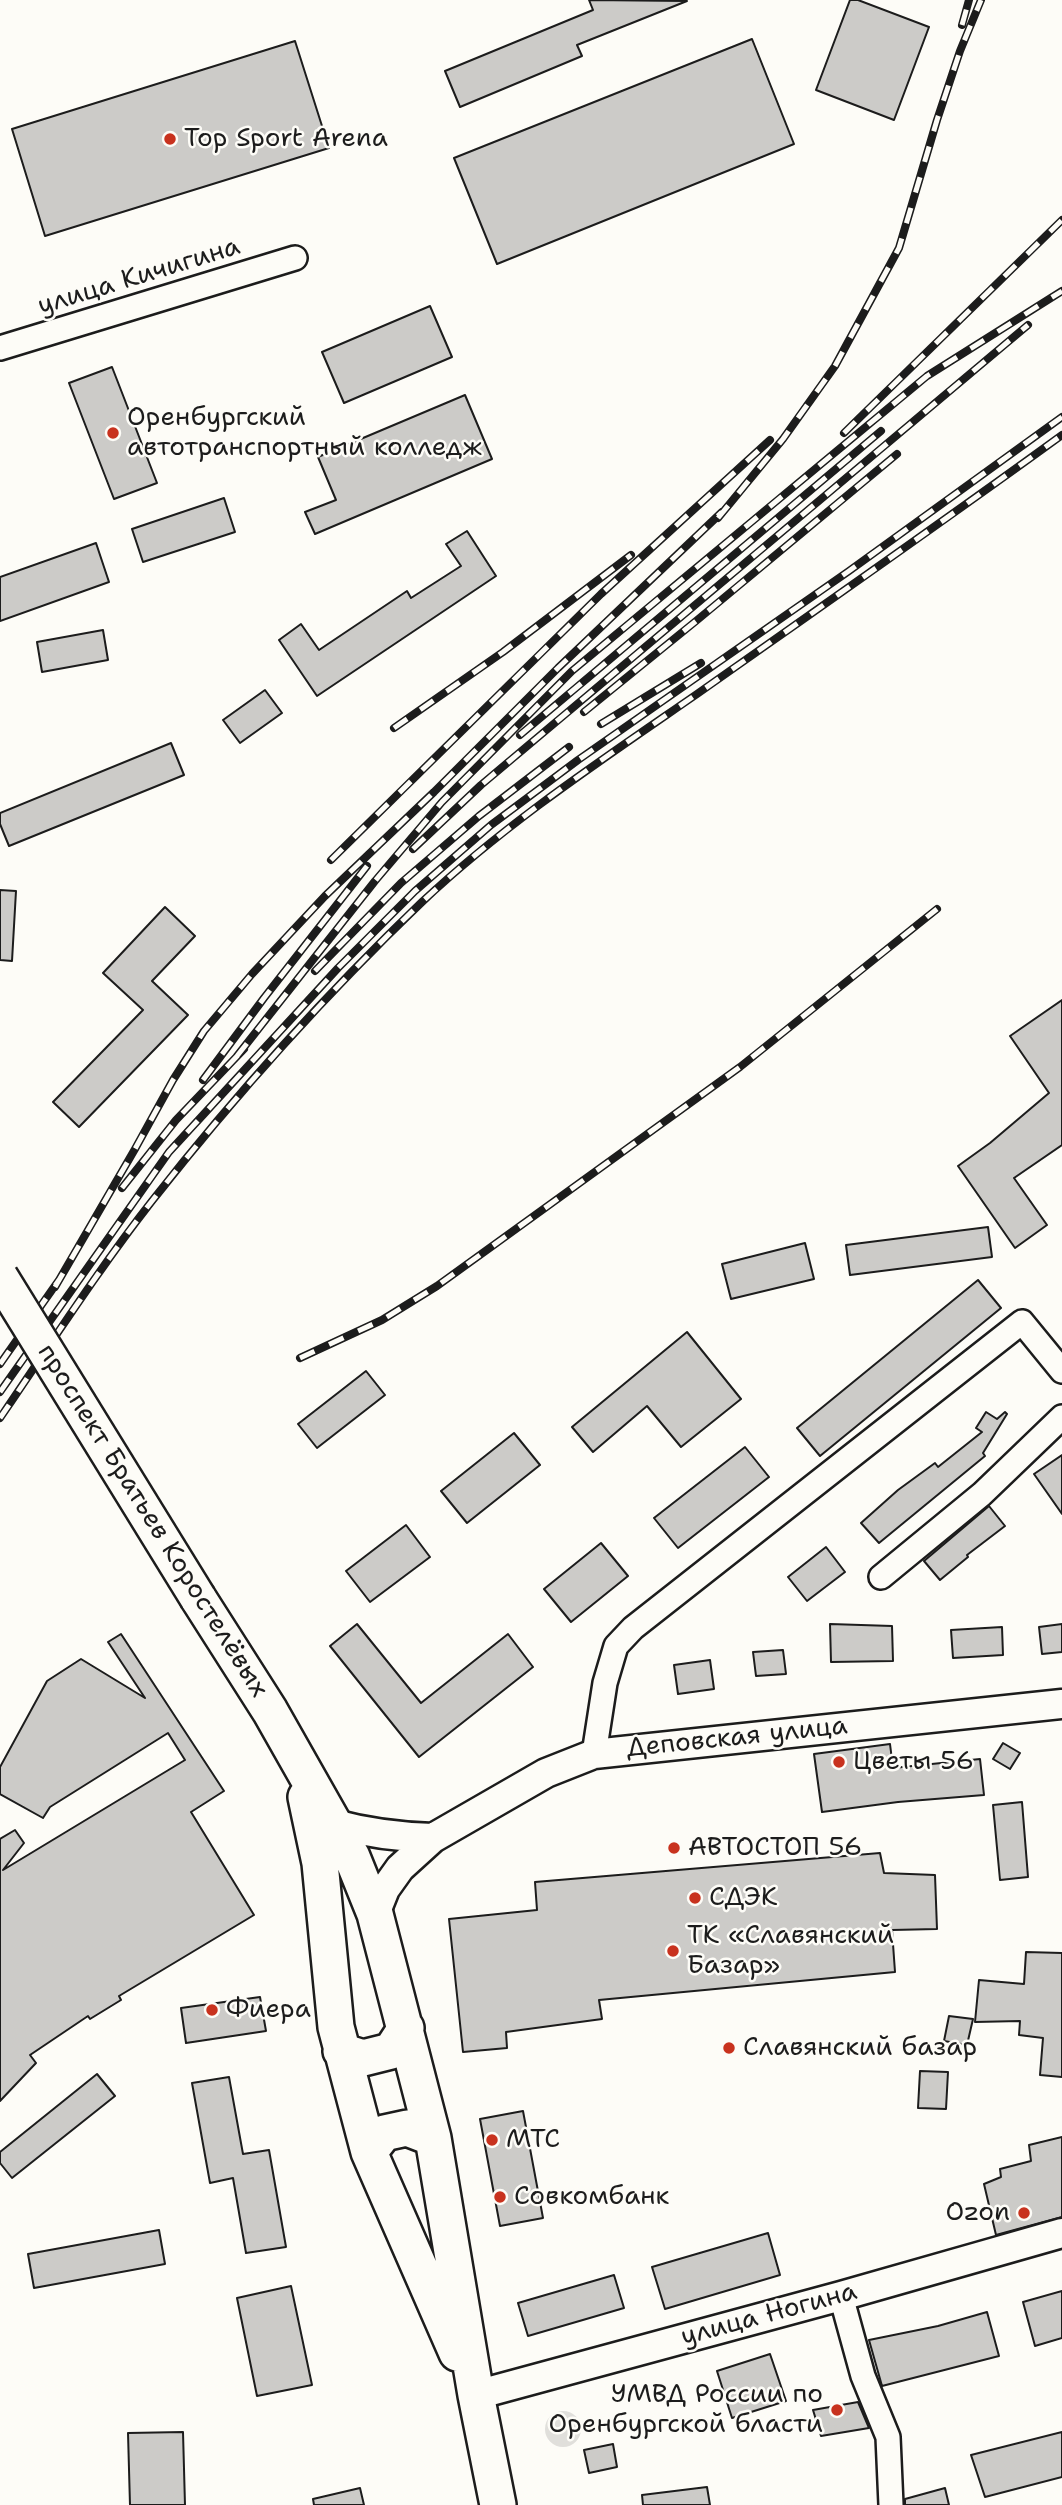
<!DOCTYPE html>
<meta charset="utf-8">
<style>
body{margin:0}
canvas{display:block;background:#fdfcf7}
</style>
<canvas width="1062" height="2505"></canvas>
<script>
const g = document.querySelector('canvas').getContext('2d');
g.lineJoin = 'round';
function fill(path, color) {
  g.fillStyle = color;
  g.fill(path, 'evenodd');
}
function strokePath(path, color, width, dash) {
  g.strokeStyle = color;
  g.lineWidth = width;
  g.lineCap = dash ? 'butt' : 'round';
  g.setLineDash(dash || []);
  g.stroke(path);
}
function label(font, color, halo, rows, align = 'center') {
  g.font = font + ' "Shantell Sans",sans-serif';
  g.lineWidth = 5;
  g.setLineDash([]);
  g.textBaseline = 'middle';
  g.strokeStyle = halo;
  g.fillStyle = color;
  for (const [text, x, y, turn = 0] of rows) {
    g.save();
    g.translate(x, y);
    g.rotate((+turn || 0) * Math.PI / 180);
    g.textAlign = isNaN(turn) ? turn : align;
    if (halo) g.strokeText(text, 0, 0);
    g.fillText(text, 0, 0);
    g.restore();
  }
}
fill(new Path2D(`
 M545 2429a18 18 0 1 1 36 0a18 18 0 1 1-36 0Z`), '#e0dfdb');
const building = new Path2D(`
 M589,0L687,1L577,45L582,56L460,107L445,71L593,10Z
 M850,0H858L929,27L894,120L816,90Z
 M752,39L794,144L497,264L454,158Z
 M295,41L329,148L45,236L12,129Z
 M430,306L452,357L344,403L322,352Z
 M112,367L157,483L114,499L69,383Z
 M465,395L492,459L315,534L305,512L336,500L318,457Z
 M224,498L235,532L143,562L132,529Z
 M467,531L496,576L317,696L279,640L301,624L319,650L407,591L411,598L461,566L446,544Z
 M96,543L109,582L0,621V577Z
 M103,630L108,660L42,672L37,642Z
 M265,690L282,713L240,743L223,720Z
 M171,743L184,775L9,846L0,824V813Z
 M0,890L16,891L12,961L0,960Z
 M165,907L195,936L152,981L188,1015L79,1127L53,1102L143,1010L103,973Z
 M1062,1000V1145L1014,1178L1047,1225L1015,1248L958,1166L990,1143L1049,1093L1010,1036Z
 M988,1227L992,1257L850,1275L846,1245Z
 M805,1243L814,1279L731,1299L722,1264Z
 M978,1280L1001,1308L820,1456L797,1428Z
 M687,1332L741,1399L681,1447L647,1406L593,1452L572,1427Z
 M366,1371L385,1395L317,1448L298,1424Z
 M986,1412L997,1419L1005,1412L1007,1414L983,1453L985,1456L879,1543L861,1523L898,1490L935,1463L938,1467L982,1432L976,1428Z
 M514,1433L540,1465L467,1523L441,1491Z
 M745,1447L769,1477L678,1548L654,1518Z
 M1062,1455V1514L1034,1474Z
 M989,1506L1005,1526L967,1555L968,1557L940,1580L924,1561Z
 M406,1525L430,1557L370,1602L346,1571Z
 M601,1543L628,1576L571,1622L544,1589Z
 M826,1547L845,1572L807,1601L788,1577Z
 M357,1624L421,1703L508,1634L533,1667L419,1757L330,1646Z
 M830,1624L892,1626L893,1661L831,1662Z
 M1062,1624V1652L1042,1654L1039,1627Z
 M1002,1627L1003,1655L953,1658L951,1630Z
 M121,1634L224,1791L191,1812L254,1915L119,1996L121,2000L90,2019L88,2016L30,2055L36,2063L0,2101V1839L15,1830L24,1843L3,1870L185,1760L168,1733L50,1807L43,1818L0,1794V1767L47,1681L81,1659L145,1698L108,1642Z
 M783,1650L786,1674L756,1676L753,1652Z
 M710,1660L714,1689L678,1694L674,1665Z
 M1003,1743L1020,1753L1010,1769L993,1759Z
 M890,1744L893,1768L980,1759L984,1795L898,1802L822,1812L814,1754Z
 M1022,1802L1028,1877L1000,1880L993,1805Z
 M880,1853L884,1873L935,1875L937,1929L892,1930L895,1972L599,2000L602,2019L506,2032L507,2048L463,2052L449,1919L537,1910L535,1882Z
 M1026,1952L1062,1953V2077L1040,2075L1043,2038L1019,2035L1020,2021L975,2022L979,1980L1024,1984Z
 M260,1997L266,2031L186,2043L181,2008Z
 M949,2016L973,2019L967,2045L944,2041Z
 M920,2071L948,2072L946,2109L918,2108Z
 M97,2074L115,2096L12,2178L0,2163V2152Z
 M229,2077L243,2154L269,2150L286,2247L246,2253L233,2178L210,2183L192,2083Z
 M523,2111L543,2218L500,2226L480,2119Z
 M1062,2137V2217L996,2235L984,2184L1001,2177L1000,2169L1031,2161L1029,2145Z
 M159,2230L165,2264L34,2288L28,2254Z
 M768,2233L780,2275L665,2309L652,2267Z
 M614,2275L624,2308L528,2336L518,2303Z
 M291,2286L312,2385L257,2396L237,2298Z
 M1062,2291V2338L1035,2346L1023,2302Z
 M987,2312L999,2356L882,2386L869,2340L938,2326Z
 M770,2354L786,2401L732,2418L717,2371Z
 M858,2402L869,2428L821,2436L813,2410Z
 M183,2432L185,2505H130L128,2433Z
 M1062,2432V2477L985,2497L971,2455Z
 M613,2444L617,2467L589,2473L584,2450Z
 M707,2487L710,2505H643L642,2495Z
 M360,2488L364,2505H314L313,2499Z
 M945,2488L949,2505H905V2499Z`);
fill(building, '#cccbc8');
strokePath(building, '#1c1c1c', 2);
const minor = new Path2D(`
 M0,348L295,258
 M881,1577L982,1494L1062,1417
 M594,1754L605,1683L616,1646L633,1628L1022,1322L1062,1371
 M841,2296L863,2376L888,2437L891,2505`);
const tertiary = new Path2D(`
 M334,1824C367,1833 399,1837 433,1838
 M375,1914L385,1889L400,1868L433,1838L546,1773L594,1754L1062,1704
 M476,2395L841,2296L1062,2233`);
const primary = new Path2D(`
 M198,1598L270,1711L334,1824L352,1857L375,1914L433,2138L476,2395L498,2505
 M306,1797L320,1863L336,2027L369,2152L457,2353
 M341,2051L363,2058L391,2051L406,2028
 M369,2152L384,2133L407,2128L433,2138`);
strokePath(minor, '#1c1c1c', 28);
strokePath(tertiary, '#1c1c1c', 33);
strokePath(primary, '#1c1c1c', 40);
strokePath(minor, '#fdfcf7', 23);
strokePath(tertiary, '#fdfcf7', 28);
strokePath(primary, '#fdfcf7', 35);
const rail = new Path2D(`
 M962,25L969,0
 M844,433L1062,220
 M718,518L783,439L835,366L899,248L937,120L960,51L981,0
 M584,712L696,621L897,454
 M601,724L701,663
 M394,728L503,652L631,555
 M520,735L881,431
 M413,849L481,785L1028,325
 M331,860L601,594L770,440
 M315,971L401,883L479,816L569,747
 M237,1056L375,881L442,802L572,671L927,376L1062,291
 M203,1080L264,998L367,866
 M122,1188L176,1120L244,1049
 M55,1287L135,1149L173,1080L204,1031L252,974L325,896L434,792L558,668L722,512
 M300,1358L382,1320L437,1286L740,1067L937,909
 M0,1364L59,1280
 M0,1392L169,1152L338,968L415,891L491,825L578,760L849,571L1062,417
 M0,1418C50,1345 98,1270 152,1201C233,1098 327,993 422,902C506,823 603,759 697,694C819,608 941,523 1062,435`);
strokePath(rail, '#1c1c1c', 8);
strokePath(rail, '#fdfcf7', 5, [16]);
const primaryBridge = new Path2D(`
 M0,1277L198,1598`);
strokePath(primaryBridge, '#1c1c1c', 40, []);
strokePath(primaryBridge, '#fdfcf7', 35);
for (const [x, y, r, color] of [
 [170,139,7,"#c8321e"],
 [113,433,7,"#c8321e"],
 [839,1762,7,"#c8321e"],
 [674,1848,7,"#c8321e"],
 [695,1898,7,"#c8321e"],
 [673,1951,7,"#c8321e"],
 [212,2010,7,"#c8321e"],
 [729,2048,7,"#c8321e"],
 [492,2140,7,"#c8321e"],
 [500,2197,7,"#c8321e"],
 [1024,2213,7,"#c8321e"],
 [837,2410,7,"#c8321e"]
]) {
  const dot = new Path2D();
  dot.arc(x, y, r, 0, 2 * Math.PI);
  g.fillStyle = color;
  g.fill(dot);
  strokePath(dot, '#fdfcf7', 2.5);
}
label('26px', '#1c1c1c', '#fdfcf7', [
 ["Top Sport Arena",184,139],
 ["Оренбургский",127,418],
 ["автотранспортный колледж",127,448],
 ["Цветы 56",853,1762],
 ["АВТОСТОП 56",688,1848],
 ["СДЭК",709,1898],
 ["ТК «Славянский",687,1936],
 ["Базар»",687,1966],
 ["Фиера",226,2010],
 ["Славянский базар",743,2048],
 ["МТС",506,2140],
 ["Совкомбанк",514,2197],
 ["Ozon",1010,2213,"right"],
 ["УМВД России по",823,2395,"right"],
 ["Оренбургской бласти",823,2425,"right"]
], 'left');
label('26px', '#1c1c1c', '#fdfcf7', [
 ["улица Кичигина",139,277,-17],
 ["проспект Братьев Коростелёвых",152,1521,58],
 ["Деповская улица",737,1738,-6],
 ["улица Ногина",769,2315,-15]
]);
</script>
